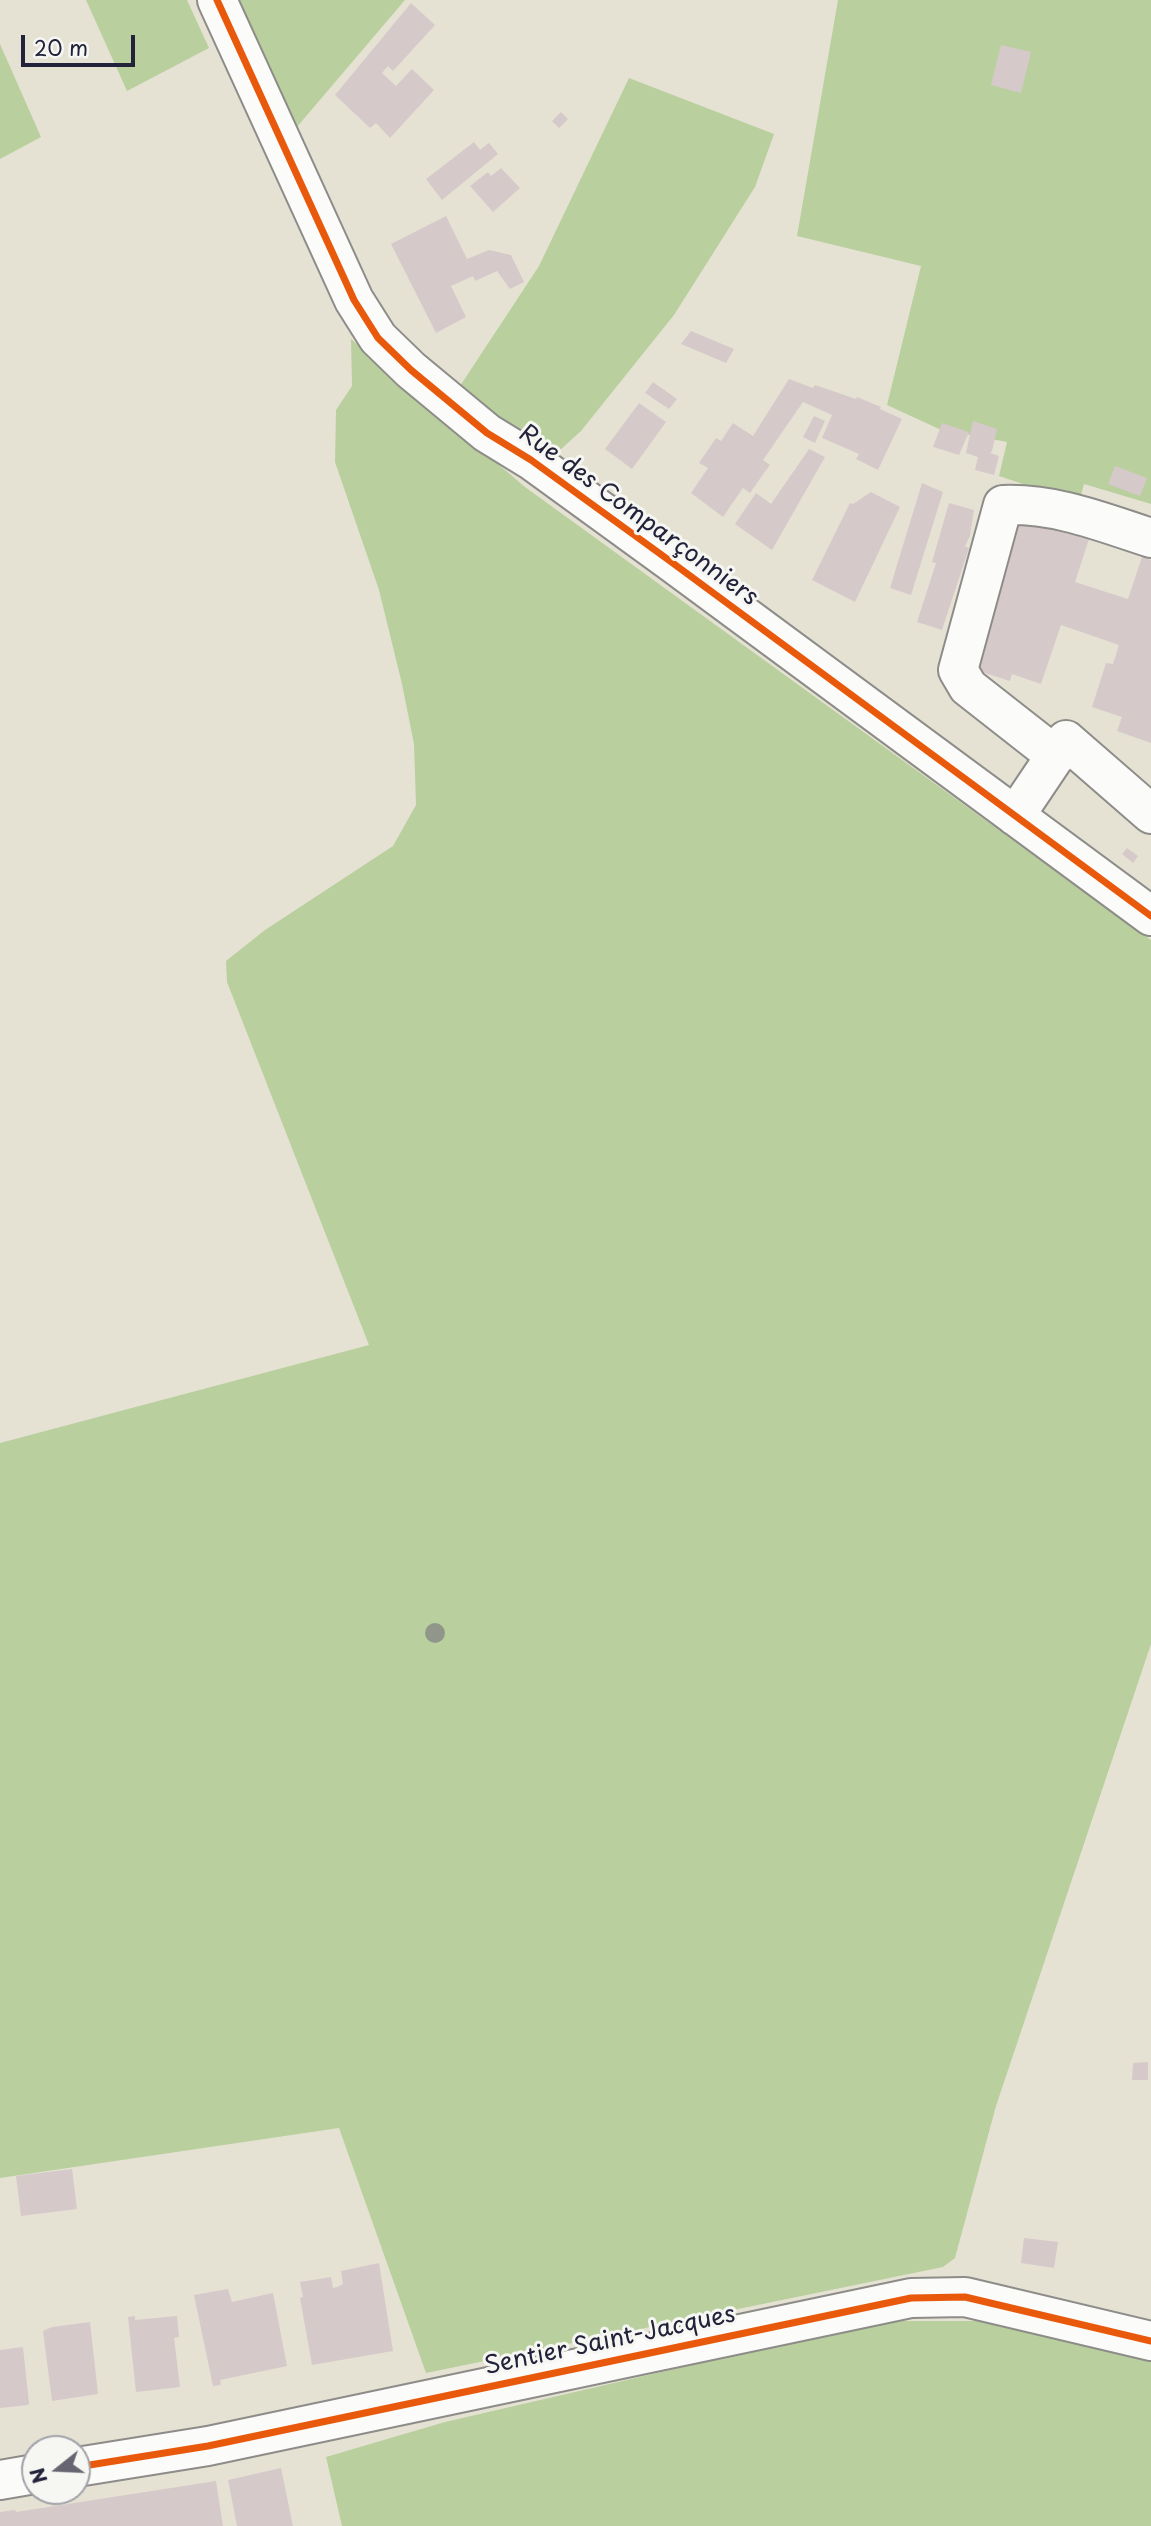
<!DOCTYPE html>
<meta charset="utf-8">
<style>
body{margin:0}
#map{position:relative;width:1151px;height:2526px;overflow:hidden;background:#e5e2d4;font-family:"Playpen Sans",sans-serif}
canvas{display:block}
.north{position:absolute;left:21px;top:2435px;width:70px;height:70px;box-sizing:border-box;background:#f6f6f2;border:2px solid #a1a1a9;border-radius:50%;rotate:252deg;font-size:19px;font-weight:700;line-height:28px;text-align:center;color:#22223b}
.north::after{content:'';display:block;margin:auto;width:24px;height:32px;background:#666571;clip-path:polygon(50% 0,100% 100%,50% 72%,0 100%)}
.scale{position:absolute;left:21px;top:35px;width:114px;height:32px;box-sizing:border-box;border:4px solid #22223b;border-top:0;padding-left:9px;font-size:21px;line-height:24px;white-space:nowrap;color:#22223b;-webkit-text-stroke:5px #f6f6f2;paint-order:stroke}
</style>
<div id="map">
<canvas width="1151" height="2526"></canvas>
<div class="north">N</div>
<div class="scale">20 m</div>
</div>
<script>
const g = document.querySelector('canvas').getContext('2d');
g.lineJoin = 'round';
function fill(path, color) {
  g.fillStyle = color;
  g.fill(path, 'evenodd');
}
function strokePath(path, color, width, dash) {
  g.strokeStyle = color;
  g.lineWidth = width;
  g.lineCap = dash ? 'butt' : 'round';
  g.setLineDash(dash || []);
  g.stroke(path);
}
function label(font, color, halo, rows, align = 'center') {
  g.font = font + ' "Playpen Sans",sans-serif';
  g.lineWidth = 6;
  g.setLineDash([]);
  g.textBaseline = 'middle';
  g.strokeStyle = halo;
  g.fillStyle = color;
  for (const [text, x, y, turn = 0] of rows) {
    g.save();
    g.translate(x, y);
    g.rotate((+turn || 0) * Math.PI / 180);
    g.textAlign = isNaN(turn) ? turn : align;
    if (halo) g.strokeText(text, 0, 0);
    g.fillText(text, 0, 0);
    g.restore();
  }
}
fill(new Path2D(`
 M86,0H187L209,48L127,91Z
 M237,0H405L291,134Z
 M838,0H1151V504L1084,484L1079,503L999,476L1007,442L939,429L887,405L921,266L797,236Z
 M0,44L41,137L0,159Z
 M629,78L774,134L755,187L674,315L581,431L547,462L460,386L539,266Z
 M351,339L525,487L1151,940V1644L996,2106L955,2258L943,2267L426,2373L339,2128L0,2178V1443L369,1345L227,982L226,961L265,930L393,846L416,805L414,744L402,684L379,590L335,462L336,410L352,386Z
 M882,2321H994L1151,2356V2526H342L326,2457L445,2422Z`), '#b9d09e');
fill(new Path2D(`
 M411,3L435,25L393,71L388,66L382,73L396,86L412,69L434,90L390,138L376,123L370,128L335,95Z
 M1001,45L1031,52L1021,93L991,85Z
 M561,112L568,119L559,128L552,121Z
 M474,142L480,150L489,143L498,154L442,200L426,179Z
 M501,168L520,188L493,212L470,186L488,172L491,176Z
 M446,216L467,259L489,250L511,255L524,282L510,289L497,271L475,281L473,276L451,286L466,317L436,333L391,244Z
 M691,331L734,349L726,363L681,344Z
 M789,379L813,388L815,385L856,399L857,397L881,407L880,409L902,419L878,470L856,459L859,454L822,438L832,415L803,402L763,460L770,465L764,473L750,493L743,488L723,517L691,493L708,468L699,463L716,438L721,441L733,423L753,436Z
 M653,382L677,399L669,409L645,393Z
 M639,403L666,422L632,469L605,449Z
 M814,416L825,421L815,443L803,437Z
 M973,421L997,429L992,451L990,453L999,456L994,475L975,470L978,457L966,453Z
 M942,423L969,432L959,455L933,447Z
 M809,449L825,457L772,550L735,524L756,493L771,504Z
 M1115,466L1147,478L1140,496L1108,484Z
 M922,483L943,492L911,595L890,588Z
 M871,492L900,507L855,602L812,580L850,503L853,504Z
 M949,503L974,510L970,536L965,546L969,548L942,630L917,622L936,563L932,562Z
 M1016,515L1089,539L1075,582L1128,599L1142,557L1151,560V743L1117,731L1122,717L1092,707L1106,663L1113,664L1119,645L1061,625L1041,684L1012,674L1010,681L966,667Z
 M1127,848L1138,856L1133,863L1122,854Z
 M1148,2062V2080H1132L1133,2063Z
 M72,2169L77,2209L21,2216L16,2176Z
 M1024,2238L1058,2242L1054,2268L1021,2263Z
 M379,2263L393,2351L312,2365L300,2298L303,2297L300,2282L331,2277L333,2288L337,2287L343,2284L341,2271Z
 M228,2289L232,2302L273,2293L287,2366L220,2380L221,2385L213,2386L194,2295Z
 M135,2316V2320L177,2316L179,2337L174,2338L180,2387L136,2392L128,2317Z
 M90,2322L98,2394L52,2401L43,2331L52,2327Z
 M23,2347L29,2403L28,2405L0,2408V2350Z
 M281,2468L293,2526H237L228,2480Z
 M216,2481L223,2526H0V2512L15,2510L16,2512Z`), '#d6c9ca');
const minor = new Path2D(`
 M217,0L354,300L378,338L411,370L487,433L531,460L670,561L1151,916
 M1056,756L968,687L958,670L1003,505C1055,503 1102,522 1151,538
 M1015,816L1066,740L1151,814
 M77,2467L208,2446L911,2298L965,2297L1151,2341
 M0,2480L35,2474`);
strokePath(minor, '#8d8c89', 42);
strokePath(minor, '#fbfbf9', 38);
strokePath(new Path2D(`
 M217,0L354,300L378,338L411,370L487,433L531,460L670,561L1151,916
 M77,2467L208,2446L911,2298L965,2297L1151,2341`), '#e8590c', 7);
g.fillStyle = '#90978a';
for (const [x, y] of [
 [435,1633]
]) {
  g.beginPath();
  g.arc(x, y, 10, 0, 2 * Math.PI);
  g.fill();
}
label('24px', '#22223b', '#f6f6f2', [
 ["Rue des Comparçonniers",638,516,36],
 ["Sentier Saint-Jacques",610,2341,-12]
]);
</script>
